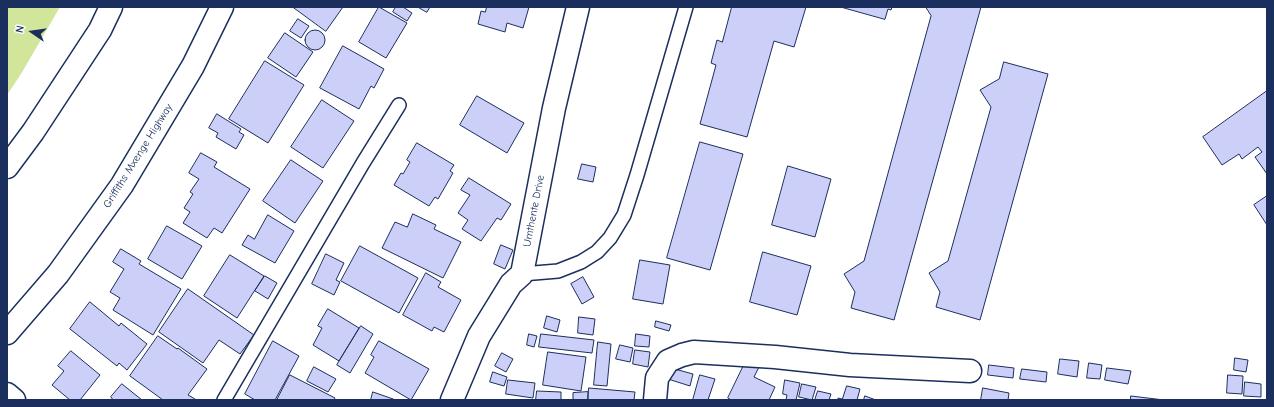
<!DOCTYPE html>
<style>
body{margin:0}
#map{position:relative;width:1274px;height:407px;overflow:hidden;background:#fff;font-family:"Comic Neue",sans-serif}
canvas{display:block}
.frame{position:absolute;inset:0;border:8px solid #1b2f5e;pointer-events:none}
.north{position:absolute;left:12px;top:12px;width:40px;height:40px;-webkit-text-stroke:3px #fff;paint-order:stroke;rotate:283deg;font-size:11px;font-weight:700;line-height:16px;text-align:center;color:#1b2f5e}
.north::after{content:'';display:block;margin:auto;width:14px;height:18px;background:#1b2f5e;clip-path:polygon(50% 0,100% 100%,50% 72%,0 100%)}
</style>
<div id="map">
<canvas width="1274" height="407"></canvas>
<div class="frame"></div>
<div class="north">N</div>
</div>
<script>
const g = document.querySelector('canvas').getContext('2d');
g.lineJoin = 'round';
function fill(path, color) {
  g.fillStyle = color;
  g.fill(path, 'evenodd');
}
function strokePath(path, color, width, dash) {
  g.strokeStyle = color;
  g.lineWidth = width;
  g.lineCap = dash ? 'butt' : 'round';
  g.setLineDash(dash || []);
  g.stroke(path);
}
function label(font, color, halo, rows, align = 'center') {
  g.font = font + ' "Comic Neue",sans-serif';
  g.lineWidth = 4;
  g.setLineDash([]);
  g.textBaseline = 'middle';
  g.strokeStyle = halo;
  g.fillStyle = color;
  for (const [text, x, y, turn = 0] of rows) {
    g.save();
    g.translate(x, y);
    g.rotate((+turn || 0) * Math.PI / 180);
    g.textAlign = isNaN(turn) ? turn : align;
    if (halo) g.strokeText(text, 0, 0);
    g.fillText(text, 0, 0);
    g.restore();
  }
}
fill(new Path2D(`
 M7,7H60L21,74L7,95Z`), '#d1e69b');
const building = new Path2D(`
 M293,7H343L326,31Z
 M379,7L407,23L386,58L359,42Z
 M396,7H403L412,13L407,21L393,12Z
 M418,7H430L427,12Z
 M487,7H529L523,28L507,23L505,32L478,24L481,11L485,12Z
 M732,7H806L794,47L774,41L747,137L700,124L716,65L711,63L717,40L722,42Z
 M841,7H892L891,10L888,9L885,19Z
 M926,7H981L894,320L851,308L855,292L844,274L864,261L931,16Z
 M298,19L309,26L301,38L290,31Z
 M305 40a10 10 0 1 1 20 0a10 10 0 1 1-20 0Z
 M285,33L313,52L296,77L268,58Z
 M343,46L384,69L374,88L371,86L359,109L320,88Z
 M265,61L304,85L268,143L229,119Z
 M1004,62L1048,74L980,320L936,307L940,292L929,273L948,261L991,107L980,90L999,79Z
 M1267,91V174L1255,157L1262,152L1258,147L1242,159L1239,154L1222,165L1203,137Z
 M477,96L524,123L507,153L460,125Z
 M322,100L354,121L323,168L291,147Z
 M217,114L241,129L239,132L244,135L236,149L216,137L218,133L209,128Z
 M700,142L743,154L710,270L667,258Z
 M417,143L454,165L450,171L453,173L438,199L435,197L429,206L394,185L401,173L403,174L410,162L407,160Z
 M201,153L217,162L214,167L250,189L222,233L214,228L207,238L183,223L190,212L184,208L193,194L190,192L199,179L189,173Z
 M291,160L323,181L295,223L263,201Z
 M582,164L596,167L593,182L578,179Z
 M788,166L831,179L815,237L772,225Z
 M469,178L511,204L501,220L497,218L481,241L462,229L468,220L458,213L470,195L461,190Z
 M1267,196V225L1254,205Z
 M413,214L436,225L434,229L461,242L443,278L382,248L395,222L407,227Z
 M268,215L294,231L275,263L242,245L248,235L254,239Z
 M167,226L202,246L182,279L148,259Z
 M501,245L513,250L505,269L494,264Z
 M360,246L418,278L399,313L341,281Z
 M121,249L141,261L139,264L181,289L153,335L113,310L120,298L110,292L124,269L113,262Z
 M763,252L811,266L797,315L750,302Z
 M326,254L344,263L336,280L340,282L334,295L312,284Z
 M230,255L264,276L237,318L204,296Z
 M640,260L670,265L663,304L633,299Z
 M426,273L441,282L438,287L461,300L444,332L434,327L432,331L403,315Z
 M265,276L277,283L268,299L255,291Z
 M583,277L594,297L582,304L571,284Z
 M188,289L254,335L240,354L219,340L203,363L159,332Z
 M90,302L119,326L121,323L147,344L127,370L119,363L117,366L70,329Z
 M328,309L359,328L339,361L313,345L322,328L318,326Z
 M547,316L560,320L557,332L544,328Z
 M579,317L595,319L593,335L578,333Z
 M656,321L671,325L669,331L655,327Z
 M361,326L373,334L350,373L337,365Z
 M529,334L537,336L534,347L527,345Z
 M541,334L594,340L592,353L539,347Z
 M636,334L650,336L649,347L635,346Z
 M158,336L177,349L178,348L207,369L188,395L195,399L194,400H163L130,376Z
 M273,341L299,356L275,400H255L245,394Z
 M379,341L429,369L411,400L365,373L374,357L371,355Z
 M598,342L611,344L607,386L594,385Z
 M620,345L633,348L630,362L616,359Z
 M635,350L650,352L648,367L633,364Z
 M71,351L100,375L80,400H70L52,385L64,371L58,366Z
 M548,352L586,357L581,391L543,385Z
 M502,353L513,359L506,372L495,366Z
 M1235,358L1248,360L1246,372L1234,370Z
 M1060,359L1079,361L1077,377L1058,374Z
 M746,361L759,367L754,377L775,387L769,400H731L728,398Z
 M1089,363L1102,365L1100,379L1087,378Z
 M989,365L1014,368L1013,378L988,375Z
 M314,367L336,379L328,392L307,381Z
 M671,368L693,374L690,386L668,379Z
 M1107,368L1131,371L1128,384L1105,380Z
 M1022,369L1047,372L1046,382L1020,379Z
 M493,372L507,377L504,386L490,382Z
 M290,375L335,398L334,400H277Z
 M700,375L715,379L708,400H693Z
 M1228,375L1243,376L1242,394L1227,393Z
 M508,380L535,383L533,398L506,394Z
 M785,380L800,383L796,400H786L787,395L783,394Z
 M1245,382L1261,384V397L1244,396Z
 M122,384L142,400H113L111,397Z
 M802,384L816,387L812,400L799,397Z
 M847,386L860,389L857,400H838V398L842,399Z
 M589,388L635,392L634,400H588Z
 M983,388L1009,393L1008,400H981Z
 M537,391L561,392V400H536Z
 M818,391L831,394L829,400H815Z
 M373,392L396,400H371Z
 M588,392V400H573V393Z
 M865,396L876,400H864Z
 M1131,396L1164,400H1131Z`);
fill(building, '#cccff8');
strokePath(building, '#1b2f5e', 1);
const service = new Path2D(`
 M522,274L558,271L581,262L597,252L610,238L624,215L637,175L686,7
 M224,400L363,163L399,105`);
const minor = new Path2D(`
 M7,394L14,400
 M452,400L479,336L511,284L522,274L554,108L578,7
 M655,400L657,378L668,361L682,355L694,352L775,357L850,365L970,371`);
const tertiary = new Path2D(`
 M7,167L33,132L100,30L111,7
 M7,333L58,274L122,185L193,66L222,7`);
strokePath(service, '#1b2f5e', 16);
strokePath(minor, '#1b2f5e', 25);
strokePath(tertiary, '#1b2f5e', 25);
strokePath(service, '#fff', 13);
strokePath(minor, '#fff', 22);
strokePath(tertiary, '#fff', 22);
label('11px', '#1b2f5e', '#fff', [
 ["Griffiths Mxenge Highway",138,156,-58],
 ["Umthente Drive",534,211,-79]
]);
</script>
